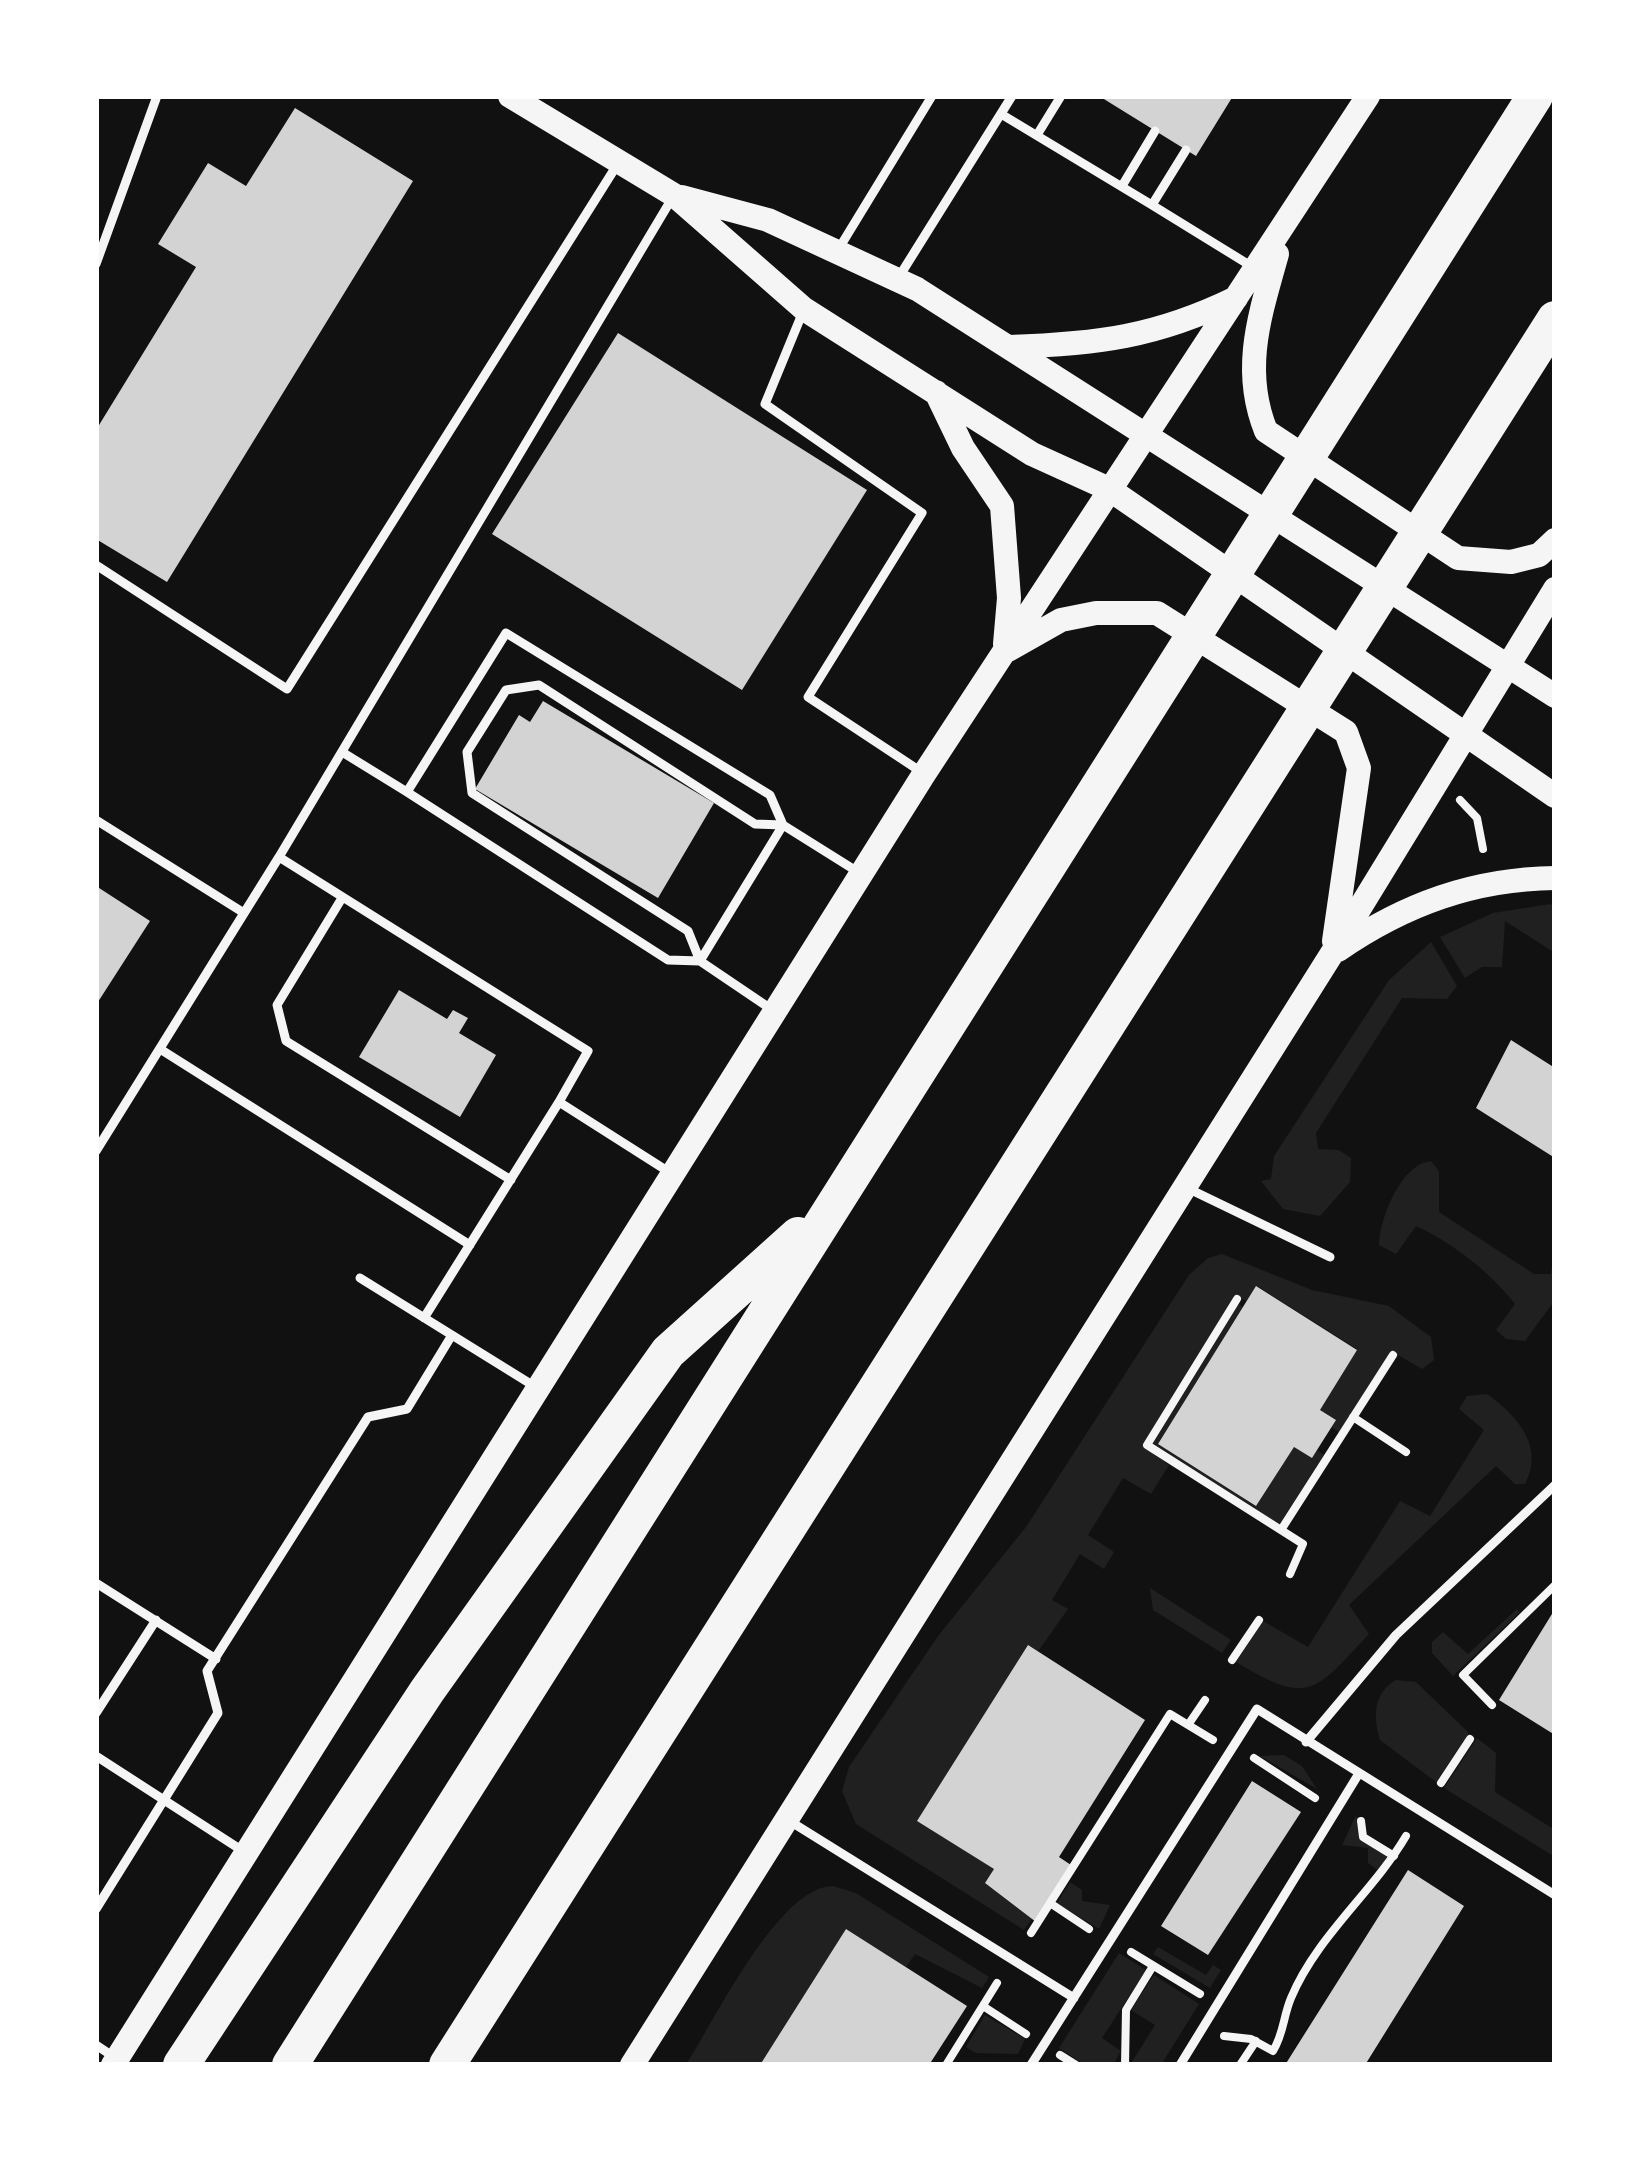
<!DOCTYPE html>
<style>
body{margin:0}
#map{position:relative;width:1651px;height:2161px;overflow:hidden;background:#111;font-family:"IBM Plex Sans",sans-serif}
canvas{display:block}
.frame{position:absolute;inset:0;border:99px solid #fff;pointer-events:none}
</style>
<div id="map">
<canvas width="1651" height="2161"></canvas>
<div class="frame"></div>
</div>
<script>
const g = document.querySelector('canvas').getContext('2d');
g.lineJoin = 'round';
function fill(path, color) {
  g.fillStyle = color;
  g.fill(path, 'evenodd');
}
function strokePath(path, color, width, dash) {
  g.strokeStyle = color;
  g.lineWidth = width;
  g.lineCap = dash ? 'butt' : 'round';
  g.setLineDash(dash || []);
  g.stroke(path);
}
fill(new Path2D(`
 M1550,904L1555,906V953L1505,921L1502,967H1482L1465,978L1440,937L1493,913Z
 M1431,942L1457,986L1447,999L1402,998L1316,1133L1318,1149L1339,1150L1351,1158L1350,1182L1320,1216L1283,1209L1261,1181L1271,1179L1274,1156L1389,980Z
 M1431,1161L1439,1171V1212L1534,1274H1551L1555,1242V1300L1525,1341L1506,1339L1496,1330L1515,1304C1490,1272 1453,1243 1416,1226L1396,1254L1379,1245C1380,1218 1401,1164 1431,1161Z
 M1222,1254L1312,1290L1389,1306L1431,1337L1434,1360L1422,1369L1391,1351L1339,1432L1331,1427L1335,1419L1320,1410L1357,1349L1257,1286L1246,1301L1235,1295L1142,1446L1169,1465L1151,1494L1123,1478L1088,1535L1114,1552L1104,1569L1080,1554L1052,1600L1068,1609L918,1821L994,1869L985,1883L1032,1919L1024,1930L856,1824L842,1791L849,1767L938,1636L1026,1527L1189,1275L1208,1258Z
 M1237,1303L1243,1307L1158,1444L1256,1506L1294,1447L1311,1457L1317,1450L1324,1455L1279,1525L1152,1444Z
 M1487,1394C1517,1415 1545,1447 1525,1484H1515L1496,1466L1349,1605L1369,1634C1314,1693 1309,1706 1236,1662L1263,1621L1308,1647L1400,1501L1430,1516L1484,1430L1459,1409L1467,1396Z
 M1150,1588L1231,1640L1222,1653L1153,1610Z
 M1517,1609L1520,1612L1453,1676L1432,1653V1642L1443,1632L1468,1654Z
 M1396,1680L1416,1682L1469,1733L1436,1782L1380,1740C1373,1717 1373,1693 1396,1680Z
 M1477,1738L1496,1753L1495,1792L1555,1830V1857L1444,1788Z
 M1284,1755L1302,1766L1317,1789L1260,1756Z
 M1356,1815L1359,1839L1387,1857L1379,1871L1368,1863V1848L1342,1845Z
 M1070,1882L1082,1890V1901L1110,1905L1099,1929L1057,1903Z
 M833,1886L856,1893L989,1977L982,1988L915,1954L906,1967L846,1929L760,2065H686C714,2021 779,1886 833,1886Z
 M1158,1947L1206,1975L1213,1965L1221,1970L1210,1988L1153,1954Z
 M1119,1953L1146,1970L1102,2038L1121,2051L1113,2065H1085L1059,2048Z
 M1154,1975L1199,2004L1161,2065H1130L1155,2025L1131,2010Z
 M985,2015L1025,2039L1018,2054L976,2053L966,2047Z`), '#202020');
fill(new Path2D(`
 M1099,96H1233L1196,156Z
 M295,108L413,181L167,582L96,539V430L196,267L158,244L208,163L246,186Z
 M618,333L867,490L742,690L492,534Z
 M543,701L714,803L658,898L475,789L519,715L530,722Z
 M96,886L150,921L96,1005Z
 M399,990L447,1019L453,1010L468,1018L459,1033L496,1055L460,1117L359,1057Z
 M1511,1040L1555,1068V1158L1476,1108Z
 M1256,1286L1357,1350L1320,1410L1336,1420L1317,1450L1312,1458L1294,1447L1256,1506L1158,1444Z
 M1555,1609V1735L1499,1700Z
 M1028,1645L1145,1720L1059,1857L1071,1865L1036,1922L985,1883L994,1869L917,1821Z
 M1252,1781L1301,1812L1208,1955L1161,1926Z
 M1408,1870L1464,1906L1365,2065H1285Z
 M846,1929L967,2006L929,2065H760Z`), '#d3d3d3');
strokePath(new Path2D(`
 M1460,800L1477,818L1483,849
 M1237,1299L1147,1445L1303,1544L1290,1574
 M1353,1417L1406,1452
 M1281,1530L1393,1355
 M1232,1660L1259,1620
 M1492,1705L1463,1675L1555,1585
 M1188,1725L1205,1700
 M1254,1758L1315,1798
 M1441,1783L1470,1739
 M1361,1821L1363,1837L1394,1856
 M1050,1903L1089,1929
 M1031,1933L1170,1714L1213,1740
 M1131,1952L1200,1994
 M983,2006L1026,2034
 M1224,2036L1251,2039L1273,2051C1284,2033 1283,2017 1291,1998C1317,1936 1373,1892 1406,1836
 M1060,2055L1076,2065
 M946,2065L997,1983
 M1125,2065L1126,2010L1153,1966
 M1240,2065L1256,2041`), '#f5f5f5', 8);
strokePath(new Path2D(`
 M1001,114L1152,205
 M1037,135L1061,96
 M1186,150L1152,205L1251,266
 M1122,186L1155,131
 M838,250L932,96
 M96,264L157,96
 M897,280L1012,96
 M802,314L765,404L922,513L808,697L923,773
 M96,565L287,689L617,165
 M539,685L755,824L783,825L700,961L688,931L472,793L467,752L506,690Z
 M342,752L407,792
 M96,820L244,913
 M279,857L671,200
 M342,898L277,1005L286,1041L511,1180
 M771,1009L700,961L668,960L407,792L506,633L770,795L783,825L858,872
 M160,1049L470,1245
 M96,1151L279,857L588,1051L559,1102L669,1172
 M1185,1187L1330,1257
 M360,1278L534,1386
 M424,1318L559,1102
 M96,1583L216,1659
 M96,1713L156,1620
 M1306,1742L1396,1635L1555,1485
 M96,1756L246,1853
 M788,1820L1074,1998
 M96,1909L218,1713L207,1671L368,1417L407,1409L452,1335
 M96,2045L117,2059
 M1031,2065L1257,1709L1555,1895
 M1180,2065L1358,1775`), '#f5f5f5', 9);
strokePath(new Path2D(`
 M510,96L674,195L804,309L1032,454L1109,489L1555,796
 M682,197L768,220L917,289L1555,696
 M1277,254C1260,315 1241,369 1266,431L1458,558L1511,562L1539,555L1555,540
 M1009,347C1097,344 1156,337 1236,298
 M936,392L963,448L1002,506L1009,598L1005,644
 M1008,650L1061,620L1096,613H1157L1346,732L1359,768L1334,941
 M1338,950C1405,904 1474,879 1555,878
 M113,2065L924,774L1368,96
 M632,2065L1331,955L1555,589`), '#f5f5f5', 24);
strokePath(new Path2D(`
 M181,2065L427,1691L668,1352L798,1235
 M290,2065L1535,96
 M447,2065L1555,319`), '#f5f5f5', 36);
</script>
